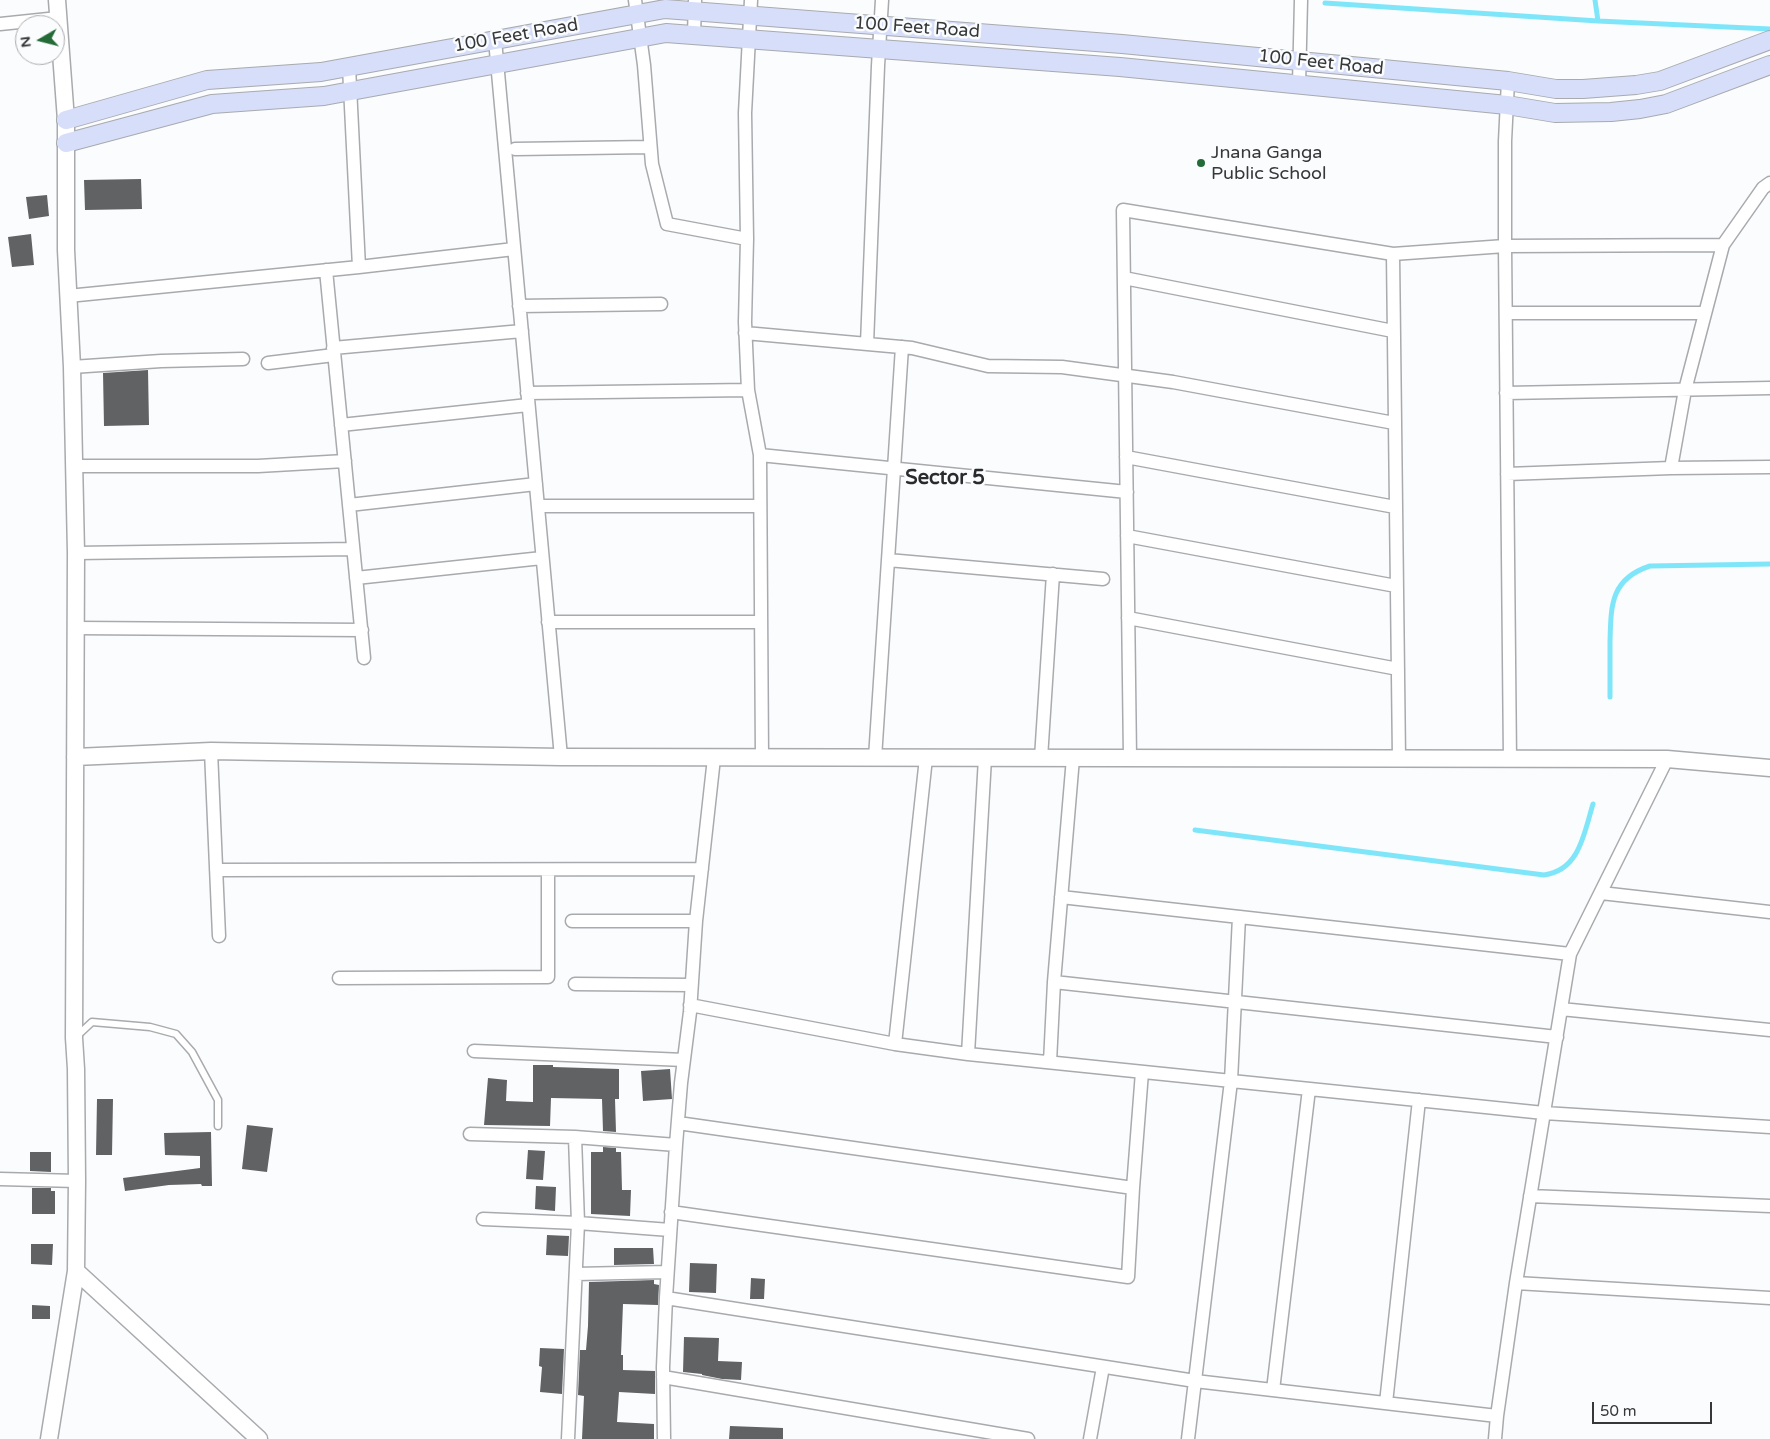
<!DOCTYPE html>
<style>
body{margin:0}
#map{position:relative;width:1770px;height:1439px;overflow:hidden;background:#fafcfe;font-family:"Varela Round",sans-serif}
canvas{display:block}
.north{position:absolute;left:15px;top:15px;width:50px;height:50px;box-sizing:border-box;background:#fafcfe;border:1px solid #acadaf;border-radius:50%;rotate:262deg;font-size:14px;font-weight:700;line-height:20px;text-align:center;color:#363738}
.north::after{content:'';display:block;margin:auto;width:18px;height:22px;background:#256b37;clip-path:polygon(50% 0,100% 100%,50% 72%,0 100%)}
.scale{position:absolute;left:1592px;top:1402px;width:120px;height:22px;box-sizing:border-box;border:2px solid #363738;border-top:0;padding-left:6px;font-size:15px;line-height:18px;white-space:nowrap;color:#363738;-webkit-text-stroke:4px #fafcfe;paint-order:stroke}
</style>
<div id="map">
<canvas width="1770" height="1439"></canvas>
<div class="north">N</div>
<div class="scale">50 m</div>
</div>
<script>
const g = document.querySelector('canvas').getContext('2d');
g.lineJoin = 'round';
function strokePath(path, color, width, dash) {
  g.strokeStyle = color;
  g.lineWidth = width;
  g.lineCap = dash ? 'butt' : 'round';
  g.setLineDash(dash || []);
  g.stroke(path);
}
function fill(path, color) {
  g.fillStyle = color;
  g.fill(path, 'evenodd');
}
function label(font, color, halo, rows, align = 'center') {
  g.font = font + ' "Varela Round",sans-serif';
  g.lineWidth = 5;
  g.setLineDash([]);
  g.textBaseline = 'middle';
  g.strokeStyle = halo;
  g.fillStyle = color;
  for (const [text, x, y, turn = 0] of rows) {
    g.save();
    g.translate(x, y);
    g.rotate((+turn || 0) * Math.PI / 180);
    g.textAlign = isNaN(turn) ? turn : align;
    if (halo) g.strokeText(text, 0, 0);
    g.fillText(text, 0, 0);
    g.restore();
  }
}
strokePath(new Path2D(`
 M1595,0L1598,21
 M1325,3L1598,21L1770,29
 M1610,697C1610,678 1610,660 1610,642C1611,606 1610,579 1650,566L1770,564
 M1195,830L1544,875C1580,870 1584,833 1593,804`), '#7fe6f9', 5);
fill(new Path2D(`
 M141,179L142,209L85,210L84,180Z
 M47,195L49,216L29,219L26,197Z
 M31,234L34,265L12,267L8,237Z
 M148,370L149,425L104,426L103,373Z
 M533,1065H553V1067L619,1069V1099H615L616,1132L603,1131L602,1099L551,1098L550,1126L484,1125L488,1078L507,1080L506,1101L533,1102Z
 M670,1069L672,1099L643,1101L641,1071Z
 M97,1099H113L112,1155H96Z
 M247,1125L273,1128L267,1172L242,1169Z
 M211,1132L212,1186H202L201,1184L169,1185L125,1191L123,1178L200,1168V1156L165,1155L164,1133Z
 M603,1147L616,1148V1152H621L622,1190H631L630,1216L591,1214V1152H603Z
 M528,1150L545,1151L543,1180L526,1179Z
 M30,1152H51V1172L30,1171Z
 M536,1186L556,1187L555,1211L535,1209Z
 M32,1188H51V1191H55V1214H32Z
 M547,1235L569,1236L568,1256L546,1255Z
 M31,1244H53L52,1265L31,1264Z
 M614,1248H653L654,1264L614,1265Z
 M690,1263L717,1264L716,1293L689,1292Z
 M751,1278L765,1279L764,1299H750Z
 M654,1280V1284L659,1285L658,1305L623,1304L621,1355H623V1370L655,1371V1394L619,1392L617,1422L654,1424V1439H582L584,1396L578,1395L580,1350H586L588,1326L589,1282Z
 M32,1305L50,1306V1319H32Z
 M684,1337L719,1338L718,1361L742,1362L741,1380L722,1379L702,1375V1374L683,1372Z
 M540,1348L564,1349L562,1394L540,1392L542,1367L539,1366Z
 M730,1426L783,1428V1439H729Z`), '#606264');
const service = new Path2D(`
 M77,1036L92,1022L150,1027L176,1034L192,1052L218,1100V1126`);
const minor = new Path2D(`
 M635,0L644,65L652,164L667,224L747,239
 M751,0L745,113L747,239L745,322L748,390L760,455L762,758
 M0,24L58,18
 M694,35L695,0
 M495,40L561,757
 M349,67L359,267
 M1508,81L1505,141V246L1510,760
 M1299,85L1301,0
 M515,149L650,147
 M1723,245L1763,188L1770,183
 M1393,254L1399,759
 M326,270L364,658
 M1124,278L1393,331
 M68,296L359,267L514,249
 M519,306L661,304
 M1506,313H1704
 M745,333L912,348L988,366L1062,367L1173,382L1394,423
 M867,344L878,66L882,0
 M333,348L522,331
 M268,363L334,355
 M72,367L161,361L243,359
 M527,393L748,390
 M1506,393L1770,388
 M341,425L528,405
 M760,455L1127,492
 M1126,457L1395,507
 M74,466H258L345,461
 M1507,474L1671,468L1770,467
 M349,505L536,484
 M538,506H760
 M1127,536L1396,586
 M76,553L353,549
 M888,560L1103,579
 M356,578L542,558
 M1128,618L1398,669
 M548,622H761
 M76,628L362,630
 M211,751L219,936
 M875,758L902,347
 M1041,758L1053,574
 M1130,758L1123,210L1393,254L1505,246L1723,245L1685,390L1671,468
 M216,870L702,869
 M1601,893L1770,912
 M1061,897L1570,954
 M572,921H696
 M339,978L548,977V870
 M1054,982L1557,1037
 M575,984L691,985
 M690,1005L895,1044L968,1054L1544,1113L1770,1127
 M1561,1009L1770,1030
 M895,1044L926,758
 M474,1051L684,1060
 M968,1054L985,758
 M1050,1062L1054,982L1073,758
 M678,1123L1133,1188
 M470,1134L575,1137L676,1145
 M0,1179L77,1181
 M1530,1196L1770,1206
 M671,1212L1128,1277L1133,1188L1142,1072
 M483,1219L578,1223L575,1137
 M576,1274L667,1272
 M1516,1283L1770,1298
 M666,1298L1195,1381L1497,1416
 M663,1377L1028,1439
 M1273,1390L1309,1089
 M1386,1403L1419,1100
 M568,1439L578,1223L670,1230
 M664,1439L663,1367L666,1298L676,1145L681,1083L690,1012L696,921L714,758
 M1090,1439L1103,1367
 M1188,1439L1231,1081L1239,917
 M1495,1439L1497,1416L1516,1283L1570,954L1667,759`);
const tertiary = new Path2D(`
 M75,757L211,751L561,757L1667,759L1770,768
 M76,1271L259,1439
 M49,1439L76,1271L77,1181L76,1069L74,1038L76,553L72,367L66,250V120L57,0`);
const secondary = new Path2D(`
 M66,120L207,80L321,72L665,9L1122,44L1508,81L1556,89H1583L1636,85L1660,81L1770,40
 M66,143L212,104L324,96L666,33L1120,67L1507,105L1555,113L1611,112L1640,109L1666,104L1770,65`);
strokePath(service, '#a8aaad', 9);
strokePath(minor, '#a8aaad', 15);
strokePath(tertiary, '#a8aaad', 19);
strokePath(secondary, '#a8aaad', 20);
strokePath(service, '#fff', 6);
strokePath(minor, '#fff', 12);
strokePath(tertiary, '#fff', 16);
strokePath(secondary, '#d7defa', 18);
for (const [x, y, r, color] of [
 [1201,163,5,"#256b37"]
]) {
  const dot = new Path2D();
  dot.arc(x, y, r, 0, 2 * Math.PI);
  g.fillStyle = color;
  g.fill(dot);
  strokePath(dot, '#fafcfe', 2);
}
label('18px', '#363738', '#fafcfe', [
 ["100 Feet Road",917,28,4],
 ["100 Feet Road",516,36,-10],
 ["100 Feet Road",1321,63,6]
]);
label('18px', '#363738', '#fafcfe', [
 ["Jnana Ganga",1211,153],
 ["Public School",1211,174]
], 'left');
label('bold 20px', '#2a2b2d', '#fafcfe', [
 ["Sector 5",945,479]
]);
</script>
